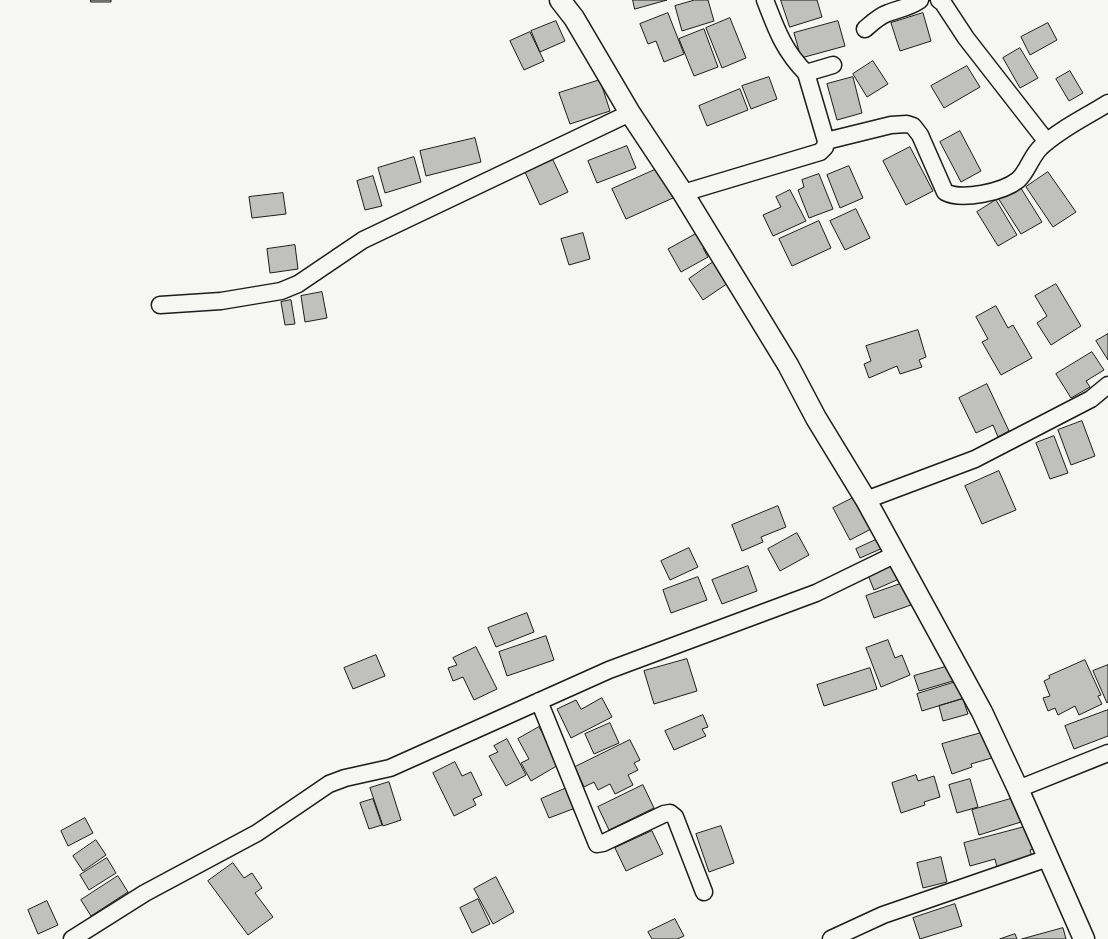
<!DOCTYPE html>
<style>
body{margin:0}
canvas{display:block;background:#f6f6f2}
</style>
<canvas width="1108" height="939"></canvas>
<script>
const g = document.querySelector('canvas').getContext('2d');
g.lineJoin = 'round';
function fill(path, color) {
  g.fillStyle = color;
  g.fill(path, 'evenodd');
}
function strokePath(path, color, width, dash) {
  g.strokeStyle = color;
  g.lineWidth = width;
  g.lineCap = dash ? 'butt' : 'round';
  g.setLineDash(dash || []);
  g.stroke(path);
}
const building = new Path2D(`
 M91,0H111V2H91Z
 M633,0H667L635,9Z
 M695,0H708L714,21L682,31L675,6Z
 M781,0H817L822,17L790,27Z
 M668,13L684,54L664,62L656,41L648,44L640,24Z
 M923,13L931,41L900,51L891,23Z
 M730,18L746,58L722,68L706,28Z
 M556,21L565,41L540,52L531,31Z
 M838,21L845,46L801,58L794,33Z
 M1048,23L1057,40L1030,55L1021,37Z
 M704,29L718,67L694,76L679,39Z
 M530,32L544,61L524,70L510,41Z
 M1020,48L1038,78L1020,88L1003,58Z
 M873,61L888,84L867,97L853,74Z
 M967,66L980,87L944,108L931,86Z
 M1070,71L1083,93L1069,101L1056,79Z
 M769,77L777,99L751,109L742,86Z
 M853,77L862,113L837,120L827,84Z
 M600,80L610,111L570,124L559,93Z
 M740,89L748,110L707,126L699,106Z
 M960,131L981,171L961,182L940,142Z
 M475,138L481,162L426,176L420,151Z
 M627,146L636,168L597,183L588,161Z
 M910,147L933,191L906,205L883,161Z
 M414,157L421,182L385,193L378,168Z
 M553,160L568,192L540,205L525,172Z
 M849,166L863,198L840,208L827,175Z
 M659,168L673,198L626,219L612,189Z
 M1048,172L1076,212L1053,227L1026,187Z
 M819,174L833,209L809,218L798,190L804,187L802,180Z
 M373,176L382,206L365,210L357,181Z
 M1019,185L1042,222L1021,234L998,198Z
 M790,190L806,221L773,236L763,215L781,207L776,197Z
 M283,193L286,214L252,218L249,197Z
 M996,200L1017,235L998,246L977,212Z
 M856,209L870,238L845,250L830,221Z
 M819,221L831,248L792,266L779,239Z
 M704,232L711,243L703,248L708,257L681,272L668,249L695,234L697,236Z
 M583,233L590,259L569,265L561,239Z
 M295,245L298,269L270,273L267,249Z
 M719,258L734,279L703,300L689,279Z
 M1056,284L1081,326L1051,345L1037,323L1047,316L1035,296Z
 M322,292L327,318L305,322L301,296Z
 M291,300L295,324L285,325L281,302Z
 M996,306L1008,328L1013,325L1032,358L1001,375L982,342L988,339L976,317Z
 M918,330L926,357L919,360L922,367L900,374L897,366L869,378L864,364L871,361L866,346Z
 M1108,334V360L1096,341Z
 M1092,352L1104,370L1086,381L1090,387L1071,398L1056,374Z
 M987,384L1009,431L998,437L993,425L976,433L959,398Z
 M1082,421L1095,456L1071,465L1058,430Z
 M1054,436L1068,473L1050,479L1036,443Z
 M999,471L1016,510L982,524L965,486Z
 M855,497L871,529L850,540L833,508Z
 M778,506L786,527L761,537L763,542L742,551L732,525Z
 M797,533L809,555L780,571L768,549Z
 M880,538L885,547L860,558L856,549Z
 M689,548L698,567L670,580L661,561Z
 M893,564L899,579L874,590L868,575Z
 M748,566L757,591L722,604L712,580Z
 M698,577L707,600L671,613L663,590Z
 M903,583L911,605L874,618L866,596Z
 M527,613L534,632L496,647L488,628Z
 M546,636L554,660L507,676L499,652Z
 M888,640L895,658L902,655L910,675L881,687L866,648Z
 M476,647L497,689L474,700L463,677L453,681L448,668L457,665L453,658Z
 M376,655L385,676L353,689L344,668Z
 M687,659L697,691L654,704L644,671Z
 M1085,660L1101,695L1098,696L1102,704L1079,715L1075,706L1058,715L1055,708L1048,711L1043,698L1050,696L1044,681L1050,678L1049,676Z
 M952,665L956,680L919,691L914,676Z
 M1108,665V702L1107,703L1093,671Z
 M870,668L877,689L824,706L817,685Z
 M959,681L964,698L922,711L917,694Z
 M602,698L612,717L571,738L557,709L576,700L581,709Z
 M963,699L968,714L943,721L939,706Z
 M1108,710V736L1074,749L1065,726Z
 M703,715L708,727L702,729L706,736L674,750L665,731Z
 M610,723L619,743L594,754L585,734Z
 M539,727L560,764L531,781L521,763L529,759L518,739Z
 M988,731L995,757L971,764L972,767L952,774L942,744Z
 M507,739L526,775L506,786L489,756L498,752L494,746Z
 M630,740L640,760L634,763L638,770L628,775L633,785L615,794L610,784L598,790L594,782L584,787L575,767Z
 M455,762L462,776L471,772L482,795L473,799L476,805L454,816L433,773Z
 M916,775L918,781L934,776L940,797L924,802L925,805L901,813L892,783Z
 M970,779L978,807L957,813L949,785Z
 M389,782L401,820L383,826L370,788Z
 M643,785L654,808L609,830L598,807Z
 M569,787L578,807L549,818L541,799Z
 M1014,798L1021,822L979,835L972,810Z
 M373,799L382,825L369,829L360,803Z
 M85,818L93,833L68,846L61,831Z
 M721,826L734,863L709,872L696,834Z
 M1028,826L1034,849L1030,850L1032,857L997,867L995,859L970,866L964,843Z
 M652,831L663,854L626,871L615,848Z
 M96,840L106,855L83,871L73,856Z
 M941,857L947,882L923,888L917,863Z
 M107,858L116,873L89,890L80,875Z
 M233,863L244,878L252,873L262,888L255,893L273,917L248,935L208,881Z
 M118,876L128,892L91,916L81,900Z
 M496,877L514,912L493,924L474,889Z
 M478,899L490,924L472,933L460,908Z
 M47,901L58,925L38,934L28,910Z
 M955,904L962,926L920,939L913,918Z
 M675,919L684,936L677,939H652L648,932Z
 M1063,928L1066,939H1022Z
 M1015,934L1017,939H1000Z`);
fill(building, '#c0c0bd');
strokePath(building, '#1c1c1c', 1);
const minor = new Path2D(`
 M765,0C776,28 783,50 806,73
 M939,0L943,3L966,38L1047,142
 M865,29C872,23 879,16 888,13C901,8 908,8 920,0
 M826,141L891,125L907,124L913,126L920,135L945,192C962,201 1003,192 1018,180C1028,171 1031,156 1041,147C1060,129 1086,117 1108,103
 M683,193L820,152L825,147L826,141L806,73L833,65
 M160,305L221,301L281,291L298,284L363,240L630,113
 M866,500L975,459L1091,399L1108,385
 M539,701L597,844L603,843L664,814L670,813L675,817L704,892
 M1018,789L1108,753
 M72,939L145,893L257,833L329,784L345,778L390,768L609,670L816,593L894,555
 M831,939L883,915L1048,858`);
const tertiary = new Path2D(`
 M560,0L574,18L630,113L683,193L788,365L816,418L866,500L982,712L1018,789L1084,939`);
strokePath(minor, '#1c1c1c', 19);
strokePath(tertiary, '#1c1c1c', 23);
strokePath(minor, '#f6f6f2', 16);
strokePath(tertiary, '#f6f6f2', 20);
</script>
